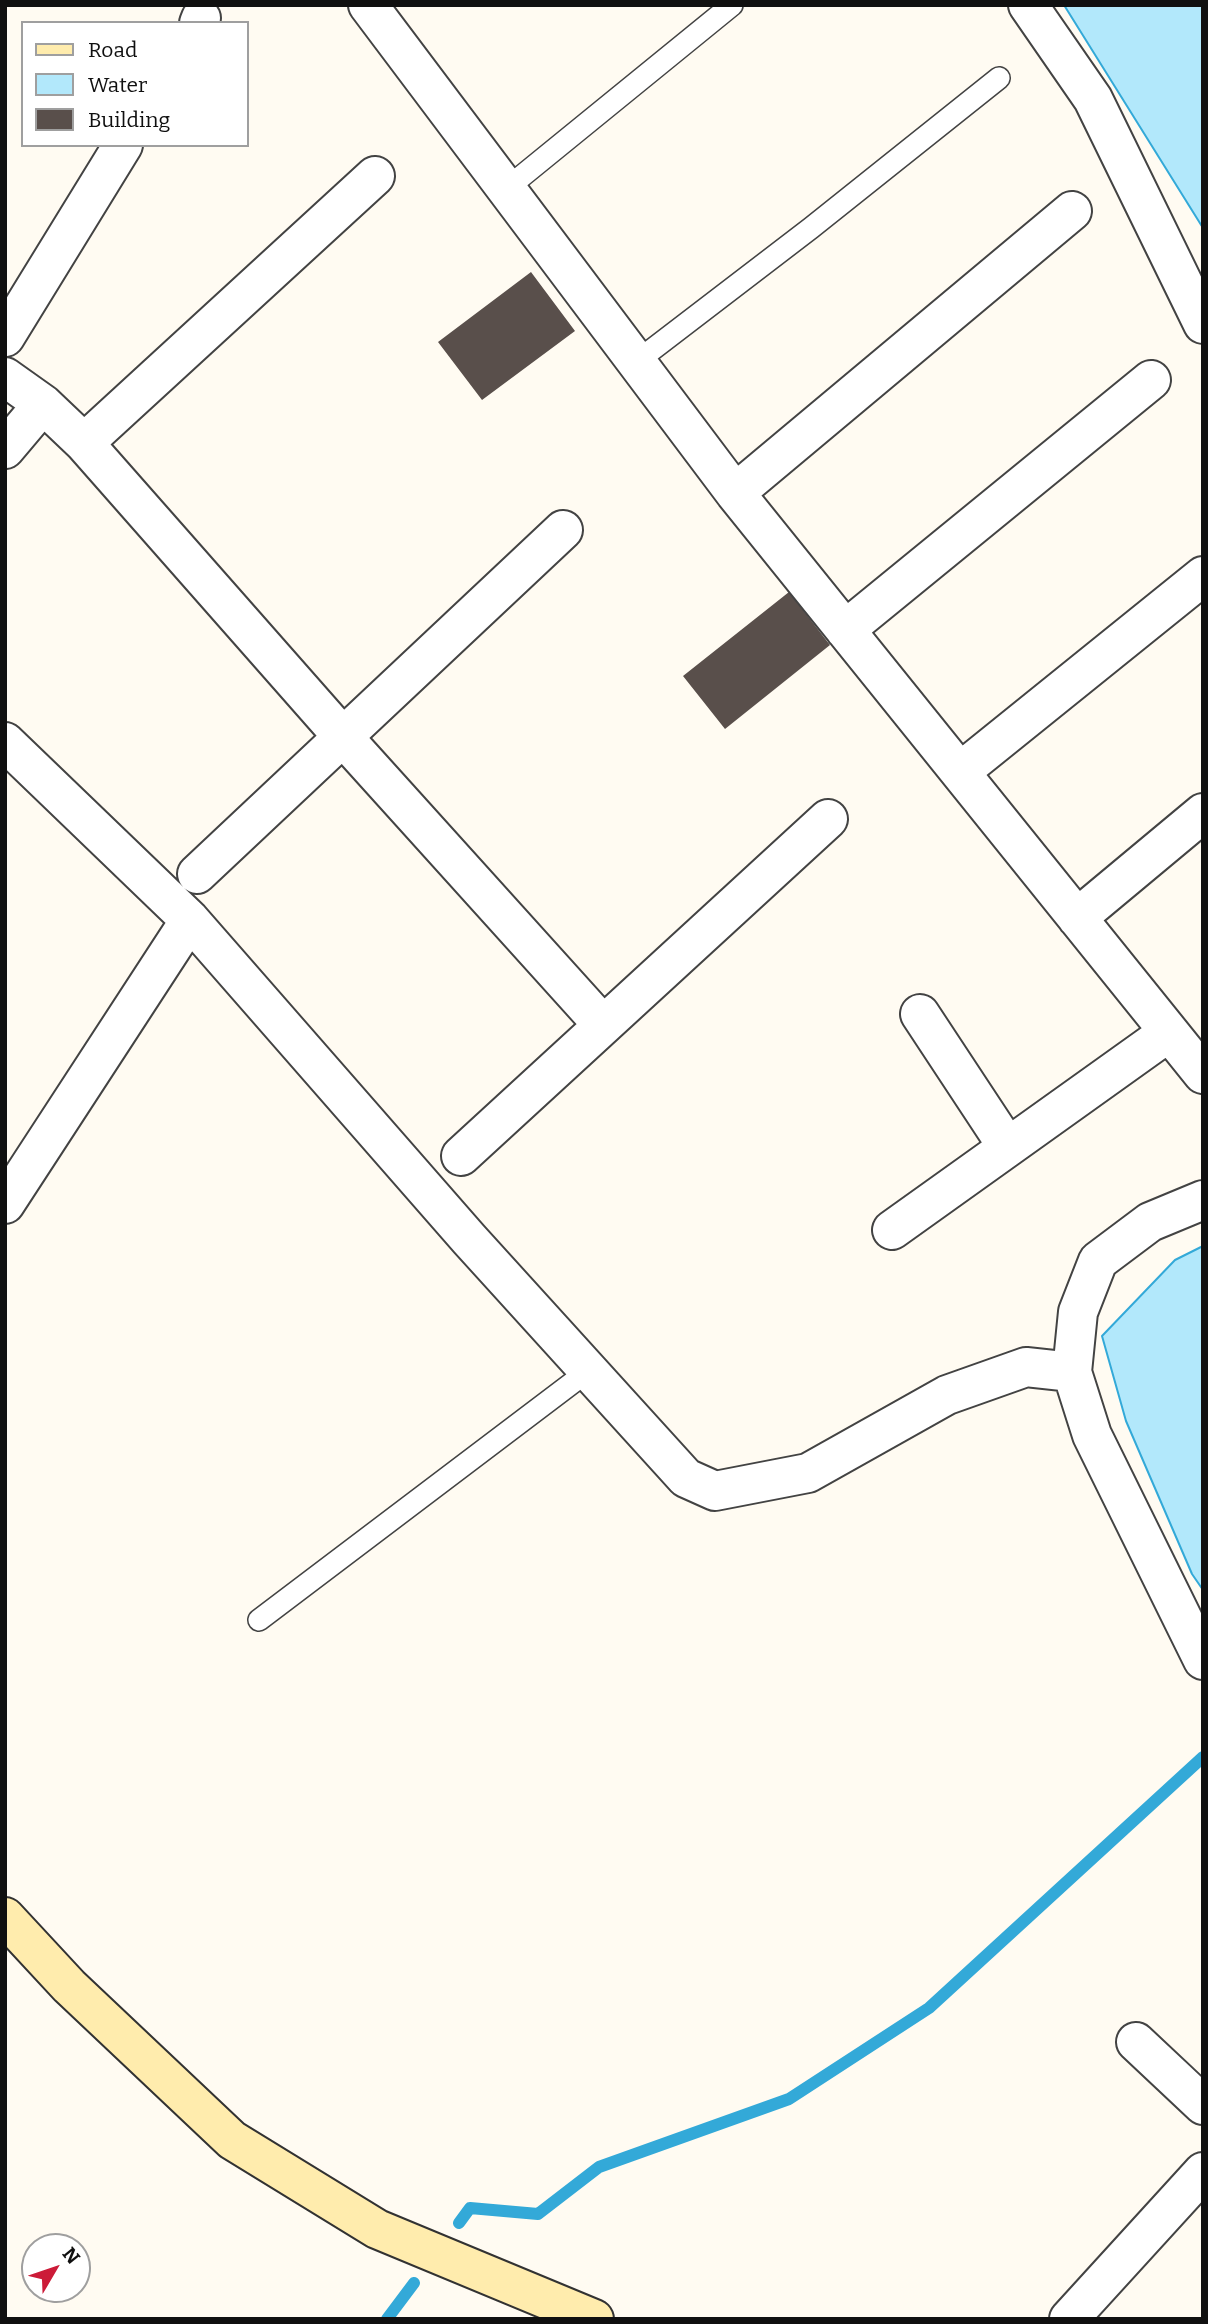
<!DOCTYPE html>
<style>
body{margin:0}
#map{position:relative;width:1208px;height:2324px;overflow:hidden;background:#fffbf2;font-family:Bitter,serif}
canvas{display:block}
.frame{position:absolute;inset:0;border:7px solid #101010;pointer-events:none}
.legend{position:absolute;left:21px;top:21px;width:228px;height:126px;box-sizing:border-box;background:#fff;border:2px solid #9f9f9f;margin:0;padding:9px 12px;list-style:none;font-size:21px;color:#101010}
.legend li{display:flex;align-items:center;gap:14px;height:35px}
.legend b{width:35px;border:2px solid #9f9f9f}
.north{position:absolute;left:21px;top:2233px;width:70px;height:70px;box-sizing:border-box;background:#fff;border:2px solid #9f9f9f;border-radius:50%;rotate:51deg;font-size:19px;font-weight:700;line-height:28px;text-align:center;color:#101010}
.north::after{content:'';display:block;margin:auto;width:24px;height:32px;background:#cc1b38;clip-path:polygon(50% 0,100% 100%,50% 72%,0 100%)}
</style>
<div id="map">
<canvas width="1208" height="2324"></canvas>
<div class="frame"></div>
<ul class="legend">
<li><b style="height:9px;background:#ffecad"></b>Road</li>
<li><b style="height:19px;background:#b2e8fb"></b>Water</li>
<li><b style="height:19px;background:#594f4b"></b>Building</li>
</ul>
<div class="north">N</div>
</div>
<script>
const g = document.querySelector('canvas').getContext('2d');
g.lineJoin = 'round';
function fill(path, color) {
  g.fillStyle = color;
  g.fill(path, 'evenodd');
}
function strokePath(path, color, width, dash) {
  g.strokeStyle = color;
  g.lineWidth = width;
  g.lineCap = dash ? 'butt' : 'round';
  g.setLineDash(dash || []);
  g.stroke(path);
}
const water = new Path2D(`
 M1064,5H1203V228Z
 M1203,1246V1590L1192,1574L1126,1421L1102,1336L1175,1260Z`);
fill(water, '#b2e8fb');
strokePath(water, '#33a9d8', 2);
strokePath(new Path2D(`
 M459,2223L470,2208L538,2214L599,2167L789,2099L929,2008L1203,1757
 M387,2319L414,2283`), '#33a9d8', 12);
fill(new Path2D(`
 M531,272L575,331L482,400L438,342Z
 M789,592L830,645L725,729L683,676Z`), '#594f4b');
const service = new Path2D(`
 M506,189L732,5
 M636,362L811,228L999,78
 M259,1620L588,1371`);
const minor = new Path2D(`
 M368,5L735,493L1203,1074
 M1028,5L1093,99L1203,324
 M199,23L201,18
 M5,337L123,145
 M5,377L43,404L84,443L343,737L603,1025
 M84,443L375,176
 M5,449L43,404
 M735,493L1072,211
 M845,630L1151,380
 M5,742L190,920L469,1239L686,1478L715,1491L808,1473L947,1395L1026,1367L1072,1372
 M960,772L1203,576
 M197,874L563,530
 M1077,918L1203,813
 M920,1014L1007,1146
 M461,1156L828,819
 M1203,1200L1150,1222L1098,1261L1078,1312L1072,1372L1092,1435L1203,1660
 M5,1204L190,920
 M892,1230L1169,1032
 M1136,2042L1203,2105
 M1069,2319L1203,2172`);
const secondary = new Path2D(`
 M5,1917L69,1986L232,2140L377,2229L594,2319`);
strokePath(service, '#434343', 24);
strokePath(minor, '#434343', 42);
strokePath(secondary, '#323232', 42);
strokePath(service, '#fff', 21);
strokePath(minor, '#fff', 38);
strokePath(secondary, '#ffecad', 38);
</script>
